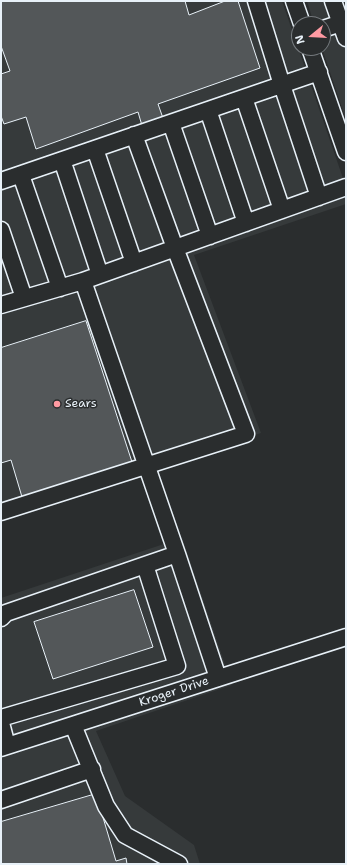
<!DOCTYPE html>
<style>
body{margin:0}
#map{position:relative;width:347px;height:865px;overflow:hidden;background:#2a2d2e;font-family:"Shantell Sans",sans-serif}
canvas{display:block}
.frame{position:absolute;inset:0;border:2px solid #e8f1f8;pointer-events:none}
.north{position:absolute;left:291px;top:16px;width:40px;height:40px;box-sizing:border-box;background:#2a2d2e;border:1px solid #767b7f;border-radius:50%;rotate:252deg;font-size:11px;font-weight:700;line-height:16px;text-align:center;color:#e8f1f8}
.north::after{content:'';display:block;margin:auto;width:14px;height:18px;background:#ff9aa2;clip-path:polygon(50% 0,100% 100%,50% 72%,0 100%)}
</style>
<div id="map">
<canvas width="347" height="865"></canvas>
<div class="frame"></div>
<div class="north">N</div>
</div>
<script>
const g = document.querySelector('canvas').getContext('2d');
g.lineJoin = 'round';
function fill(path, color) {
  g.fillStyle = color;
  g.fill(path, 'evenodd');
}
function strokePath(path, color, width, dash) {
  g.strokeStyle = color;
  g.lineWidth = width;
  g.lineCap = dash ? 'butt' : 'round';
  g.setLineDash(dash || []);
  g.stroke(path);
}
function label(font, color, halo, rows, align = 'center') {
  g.font = font + ' "Shantell Sans",sans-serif';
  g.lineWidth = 3;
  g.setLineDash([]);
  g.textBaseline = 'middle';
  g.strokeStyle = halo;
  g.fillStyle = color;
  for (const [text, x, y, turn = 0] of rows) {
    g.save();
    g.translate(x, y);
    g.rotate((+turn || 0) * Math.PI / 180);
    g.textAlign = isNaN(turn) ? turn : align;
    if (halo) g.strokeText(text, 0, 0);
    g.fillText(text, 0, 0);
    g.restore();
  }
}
fill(new Path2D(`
 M1,1H282L346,187V204L194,255L261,433L1,518Z
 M307,1H346V120L322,48L323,24H314Z
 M182,538L232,685L96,731L125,796L194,845L200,864H1V598Z`), '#363a3b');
const building = new Path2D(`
 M1,1H185L189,15L225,1H238L260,68L158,104L164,121L143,129L138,112L36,149L26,117L4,124L1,116V74L10,71L1,46Z
 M86,321L132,462L22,497L11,460L1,463V348Z
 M134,590L153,647L53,679L34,622Z
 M96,794L116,861L126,858L127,864H1V822Z`);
fill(building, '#535759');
strokePath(building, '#e8f1f8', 1);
const minor = new Path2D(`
 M256,1L282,85L319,197
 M294,1L302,24
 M333,1L346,38
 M323,29L341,23
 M310,48L346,152
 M244,98L282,210
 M208,110L246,223
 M171,123L210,236
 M95,149L134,263
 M62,160L100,275
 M21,175L60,288
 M1,181L319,72
 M1,230L24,298
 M1,305L83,281
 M1,512L246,434L175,248L134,135
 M177,554L83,281L346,187
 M1,618L6,613L145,565
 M1,718L177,666L145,565L177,554L218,678
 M1,723L7,746
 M73,725L106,806L125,835L179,864
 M1,748L346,637
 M1,800L92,769`);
strokePath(minor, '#e8f1f8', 19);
strokePath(minor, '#2a2d2e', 16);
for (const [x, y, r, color] of [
 [57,404,4,"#ff9aa2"]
]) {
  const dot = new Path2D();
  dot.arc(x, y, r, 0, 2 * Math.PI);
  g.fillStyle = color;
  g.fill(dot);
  strokePath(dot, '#2a2d2e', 1.5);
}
label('12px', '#e8f1f8', '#2a2d2e', [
 ["Sears",65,404]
], 'left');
label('12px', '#e8f1f8', '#2a2d2e', [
 ["Kroger Drive",174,692,-18]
]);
</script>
